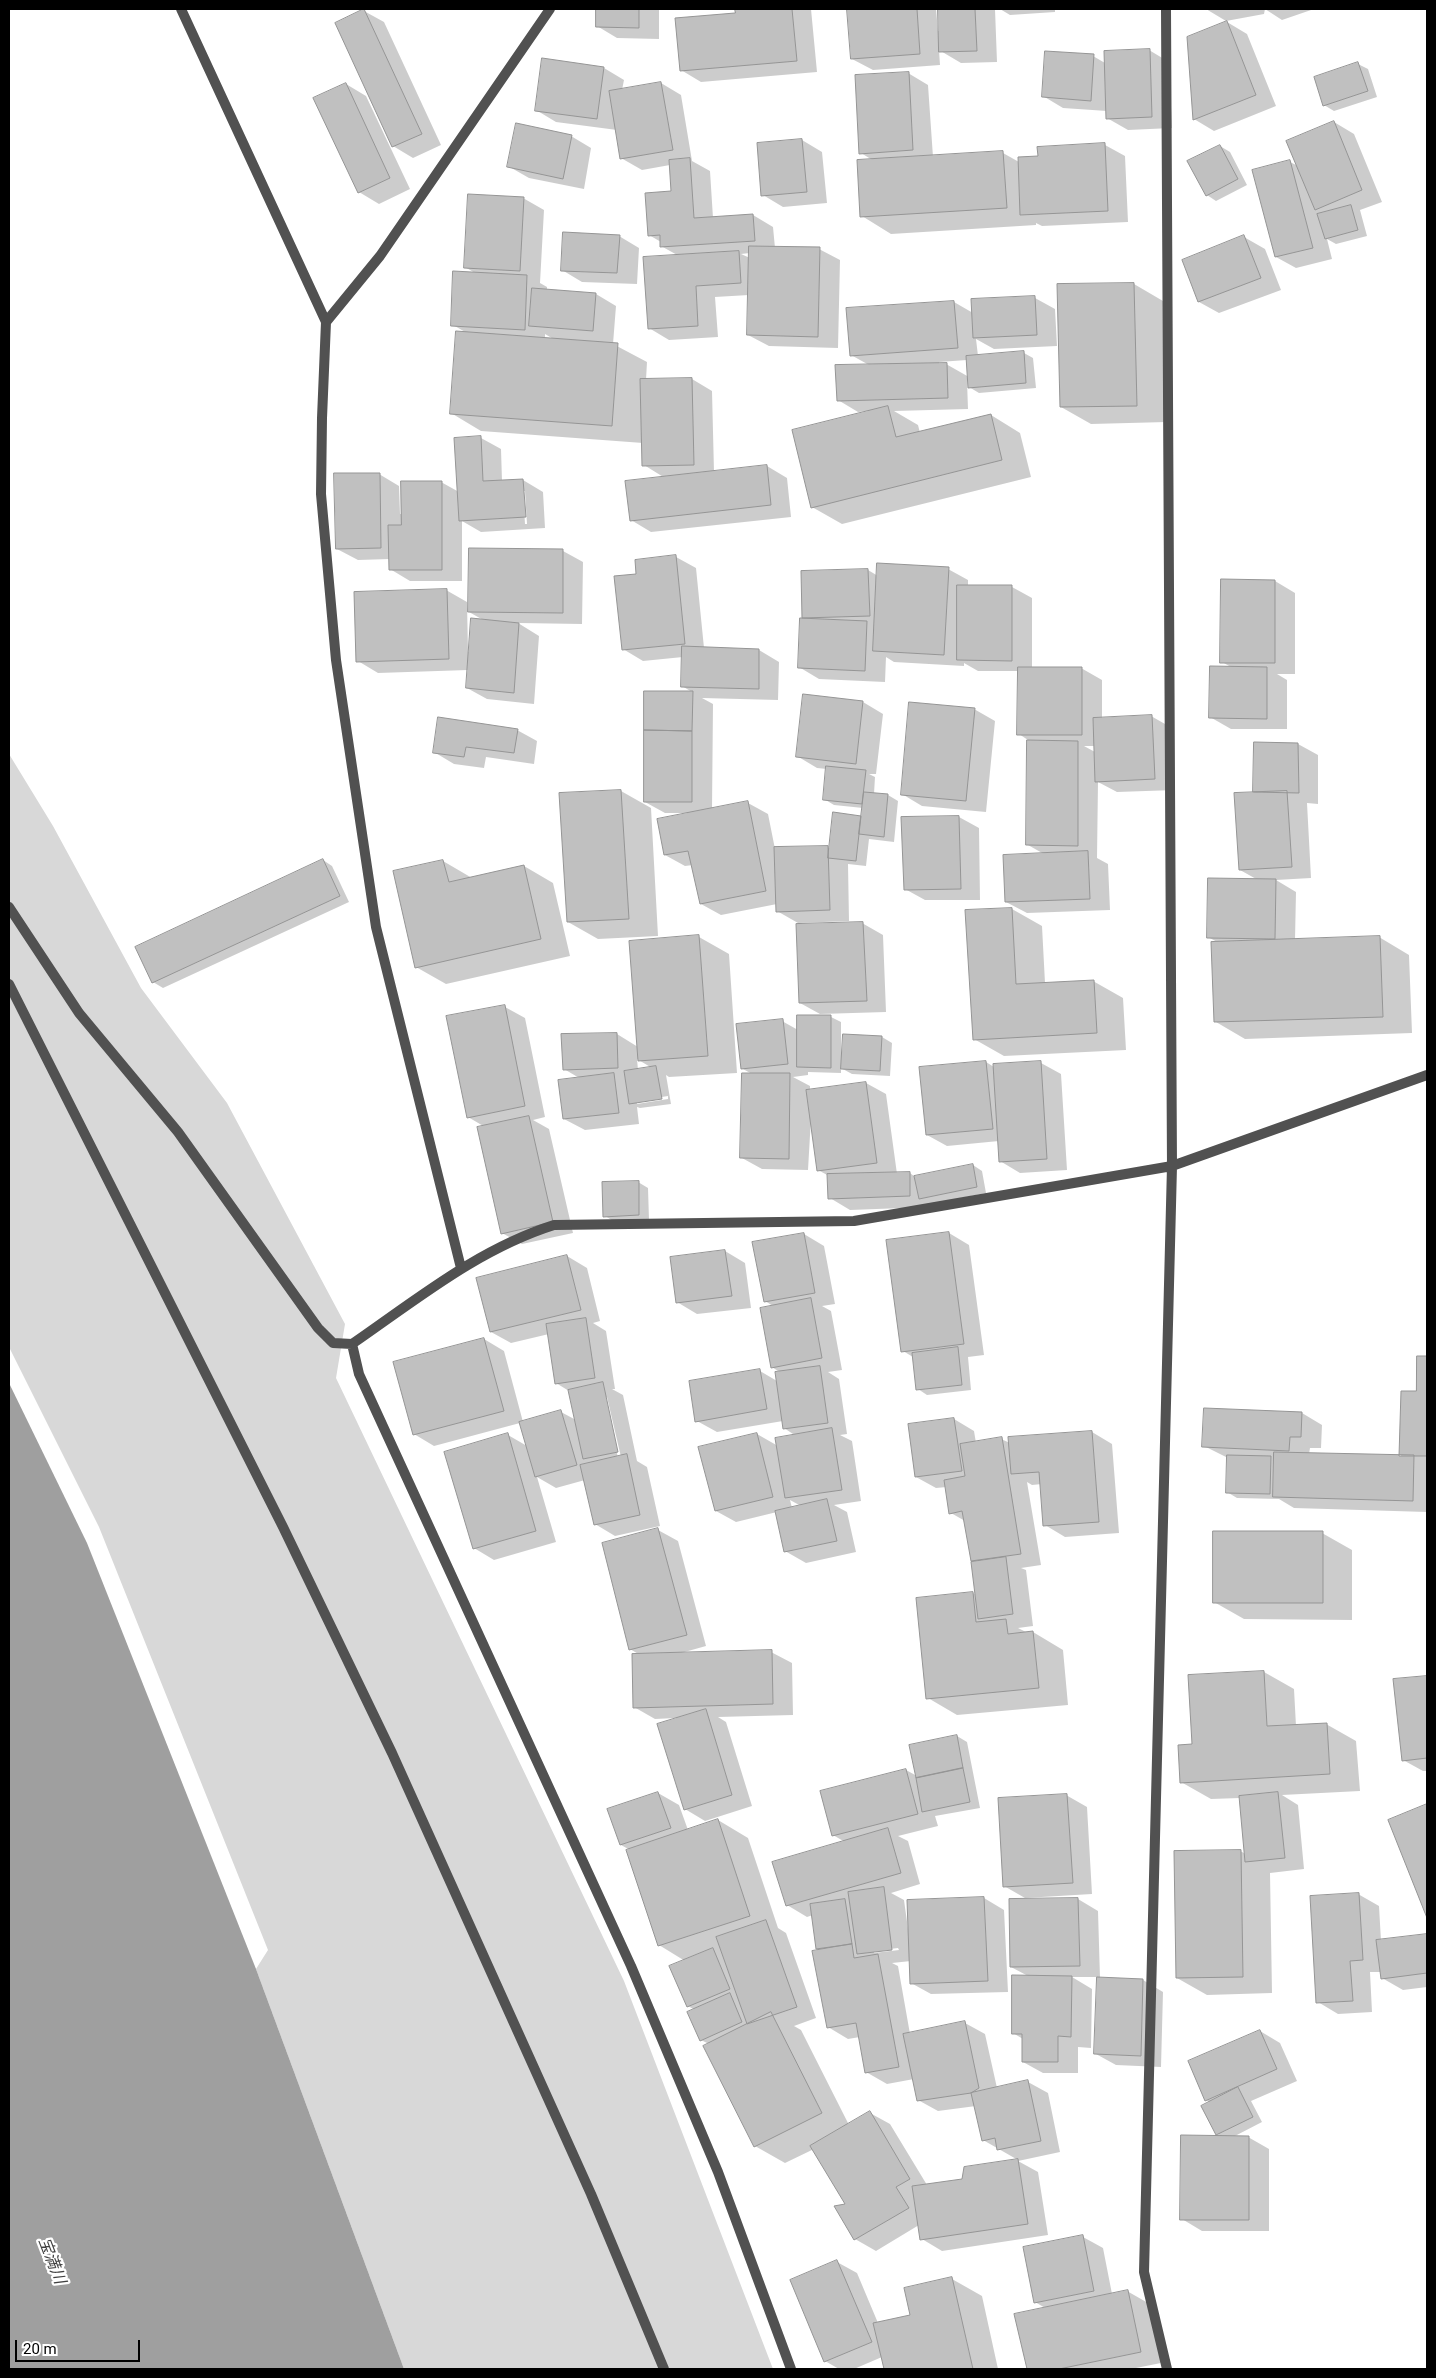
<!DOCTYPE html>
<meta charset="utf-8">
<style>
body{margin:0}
#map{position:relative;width:1436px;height:2378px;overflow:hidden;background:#fff;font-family:Roboto,sans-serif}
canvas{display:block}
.frame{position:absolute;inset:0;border:10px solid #000;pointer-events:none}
.scale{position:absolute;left:15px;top:2340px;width:125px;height:22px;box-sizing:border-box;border:2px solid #000;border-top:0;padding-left:6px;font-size:15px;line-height:18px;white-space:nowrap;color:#000;-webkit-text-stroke:4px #fff;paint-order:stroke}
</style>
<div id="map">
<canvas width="1436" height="2378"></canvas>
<div class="frame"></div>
<div class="scale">20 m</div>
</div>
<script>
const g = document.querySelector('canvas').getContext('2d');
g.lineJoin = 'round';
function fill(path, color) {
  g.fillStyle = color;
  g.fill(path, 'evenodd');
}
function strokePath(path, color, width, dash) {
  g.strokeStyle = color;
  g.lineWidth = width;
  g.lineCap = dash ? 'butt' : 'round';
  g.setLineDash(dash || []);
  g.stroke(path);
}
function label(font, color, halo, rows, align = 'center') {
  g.font = font + ' Roboto,"Noto Sans JP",sans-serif';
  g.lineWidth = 4.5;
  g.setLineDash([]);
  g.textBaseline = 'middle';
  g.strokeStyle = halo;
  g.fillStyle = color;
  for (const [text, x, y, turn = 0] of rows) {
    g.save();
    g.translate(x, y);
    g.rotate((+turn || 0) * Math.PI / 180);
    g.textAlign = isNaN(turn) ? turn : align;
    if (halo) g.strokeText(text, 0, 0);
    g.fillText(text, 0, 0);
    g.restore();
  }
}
fill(new Path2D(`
 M9,754L53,826L141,988L227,1103L345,1324L336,1378L624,1981L773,2369H404L256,1969L268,1950L99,1527L9,1347Z`), '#d8d8d8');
fill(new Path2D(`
 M9,1383L87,1543L256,1969L404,2369H9Z`), '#9f9f9f');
fill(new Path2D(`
 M598,9H659V39L617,38L597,26Z
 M736,9H811L817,72L701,82L681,70L737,14Z
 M848,9H936L938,31H940L939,9H995L997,62L961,63L939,50L940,65L873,70L852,59Z
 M1000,9H1055V12L1010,15Z
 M1206,9H1314L1282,20L1265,9L1264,14L1226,21Z
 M364,11L384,22L441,145L413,158L393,146Z
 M1227,22L1247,34L1276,106L1214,131L1194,119Z
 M1149,50L1169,62L1172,128L1128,130L1107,118V111L1063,108L1043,96L1093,56L1105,63Z
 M1358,64L1368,69L1377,97L1334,111L1324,105Z
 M604,68L624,80L622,90L661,83L681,95L692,161L710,171L713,218L753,215L773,227L775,248L819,249L840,260L838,348L769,346L748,335L749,295L715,297L718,337L669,340L649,328L679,256L661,246V242L649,235L672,192L670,165L642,170L621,158L617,130L556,122L536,110ZM750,253V258L741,254Z
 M908,73L928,85L933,157L1003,153L1019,162L1105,145L1125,156L1128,222L1042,226L1036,223V225L891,234L862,216L874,161L861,153Z
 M346,84L366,96L410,189L379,204L359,192Z
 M1334,122L1354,134L1382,202L1360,210L1367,236L1336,244L1327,239L1332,259L1296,268L1276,257L1290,162L1298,166Z
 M571,136L591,148L584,189L529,178L508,166Z
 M802,140L822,152L827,203L783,207L763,195L758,144Z
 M1220,146L1230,152L1247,185L1216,201L1207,195Z
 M523,198L544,210L540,283L547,287V290L596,294L616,306L613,344L647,362L646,380L692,379L712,391L714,472L767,466L787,478L791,517L651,532L631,520L665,478L644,465L643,443L481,431L451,413L467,333L453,325L475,273L465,267ZM545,334L555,340L545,339Z
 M619,236L639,248L637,284L582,282L562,270Z
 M1244,237L1265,249L1281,290L1219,313L1199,302Z
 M1134,284L1163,301L1167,422L1091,424L1061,407Z
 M1035,298L1055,309L1057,346L994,349L976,339L978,356L1024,353L1033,358L1036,388L979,393L969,387V381H967L968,409L894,411L918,425L920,433L991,415L1020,433L1031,477L842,524L812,507L868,411L858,412L838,400L869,365L851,355L954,302L973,313ZM967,360L969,377L946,364H939V362Z
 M481,438L501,449L502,481L523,480L543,492L545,528L481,532L462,521V581H410L390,569V559L358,560L337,549L379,474L399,486L400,514H402L441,482L459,492ZM523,491H525L527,524H525Z
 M563,551L583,562L582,624L518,623L539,636L534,704L487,699L467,688L468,670L378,673L358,661L446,590L467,602L468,652H470L485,621L469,612Z
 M676,557L696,568L704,648L759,650L779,662L778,700L702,698L713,704L712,810L748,803L768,814L775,849L827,847L830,849L834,814L862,817L863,808L834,805L824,799L827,769L817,768L797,756L863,702L883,714L876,774H869L875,777L874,794L888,795L898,801L894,842L869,839L866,866L848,864L849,921L798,923L777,911V904L721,915L701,904L693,865L685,866L665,855L688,813H665L645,802L692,692L682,686L683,657L643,661L623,649L638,575L636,561Z
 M948,569L968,580V586L1012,587L1032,598V668H1081L1102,680V718L1151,716L1172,728L1175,790L1117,792L1098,782L1097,858L1108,864L1110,910L1027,913L1006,902L1044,854L1028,845V740L1019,734V671H978L964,663V666L894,662L886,657L885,682L819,679L799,667L804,619L802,572L868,570L878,576ZM1084,746H1095V752Z
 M1275,581L1295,593V674H1277L1287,680V729H1231L1210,717L1231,667L1222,662Z
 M974,709L995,721L986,812L922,806L902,794Z
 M517,730L537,741L534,764L486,757L484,768L454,764L434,752Z
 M1255,744H1298L1318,755V804L1307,803L1311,878L1276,880L1296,892L1295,940L1379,937L1409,955L1412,1033L1245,1039L1216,1022L1219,943L1208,937L1258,880L1240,870L1254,793Z
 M621,791L651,808L658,936L598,939L568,922L561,794Z
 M959,817L979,828L980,900H925L905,889Z
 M323,860L332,866L349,902L163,988L153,982Z
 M443,861L472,878L524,866L553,883L570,956L446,984L416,967Z
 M1012,909L1042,926L1045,983L1093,981L1123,998L1126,1050L1004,1056L974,1039Z
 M862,923L883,935L886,1012L820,1014L800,1003Z
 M699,937L729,954L737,1073L669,1077L666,1075L671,1104L640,1108L637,1107L639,1124L585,1130L564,1119L581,1079L564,1069L617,1034L638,1047ZM637,1059L652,1068L638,1070ZM668,1096V1099L637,1104V1101Z
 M505,1007L525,1018L545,1117L533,1120L549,1129L573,1233L522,1244L502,1233L485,1127L468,1117Z
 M798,1017H831L841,1022V1053H843L844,1035L882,1037L892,1043L890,1076L852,1074L841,1068V1073L808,1072V1075L793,1077L810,1086V1090L866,1083L886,1094L897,1174L910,1173L915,1177L973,1165L982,1171L986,1193L930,1204V1207L850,1210L830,1198L829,1176L818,1170L811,1118L808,1170L762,1169L742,1158L752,1074L743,1069L782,1021L798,1030Z
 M986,1062L994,1067L1041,1063L1061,1074L1067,1170L1020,1173L1000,1161L999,1141L947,1146L927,1135Z
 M638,1182L648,1188L649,1220L615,1222L605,1216Z
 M949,1233L969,1245L984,1355L968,1357L971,1390L927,1395L918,1389L913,1357L903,1351Z
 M804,1234L824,1246L835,1304L822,1306L831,1311L842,1370L828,1372L839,1379L847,1434L840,1435L852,1441L861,1501L834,1505L847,1512L856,1552L806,1563L785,1551L777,1512L736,1522L716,1511L757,1434L778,1446L796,1436L784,1428L783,1421L717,1432L697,1421L760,1371L777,1381L781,1373L772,1367L773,1306L765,1301ZM790,1500L801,1506L792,1508Z
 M725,1251L745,1263L751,1308L697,1314L677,1302Z
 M567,1256L587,1268L600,1321L593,1323L606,1331L615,1389H612L623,1395L637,1461L647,1467L660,1526L615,1536L595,1524L585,1480L556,1488L537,1477L556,1542L494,1560L474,1548L508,1435L527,1446L520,1423L434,1446L414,1434L484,1339L504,1351L523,1422L561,1412L576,1420L569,1391L556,1383L549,1334L511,1343L491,1332ZM605,1397H607L621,1457L618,1458Z
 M1418,1357L1427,1358V1512L1294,1508L1279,1499L1237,1498L1227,1492L1228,1458L1204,1446L1206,1409L1302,1413L1322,1425L1321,1448H1310L1309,1454L1401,1456L1417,1392Z
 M954,1419L974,1431L976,1443L1001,1439L1010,1443L1092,1432L1112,1444L1119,1533L1065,1537L1045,1525L1042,1484L1032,1485L1027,1482L1041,1565L1021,1568L1026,1570L1033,1626L1018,1628L1028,1633L1033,1632L1063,1650L1068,1705L957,1715L928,1698L973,1593L976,1595L965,1521L951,1513L947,1487L936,1488L916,1477Z
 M658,1530L678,1541L706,1646L681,1653L771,1652L792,1663L793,1715L718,1717L726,1722L752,1806L705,1821L685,1809L676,1718L655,1719L634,1707L640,1655L630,1649Z
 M1322,1533L1352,1550V1620L1244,1619L1214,1602Z
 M1264,1672L1294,1689L1296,1726L1326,1724L1356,1741L1360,1791L1282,1795L1298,1805L1304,1869L1270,1873L1272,1993L1207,1995L1177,1978L1240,1851L1246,1854L1240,1798L1211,1799L1181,1782L1193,1745Z
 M1427,1677V1771H1423L1403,1760L1394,1680Z
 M957,1736L967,1742L980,1808L935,1816L938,1826L898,1836L908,1841L920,1884L891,1893L904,1900L908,1929H910L909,1901L984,1898L1004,1910L1008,1992L931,1994L911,1983V1961L892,1963L898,1966L910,2034L965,2023L985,2034L997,2088L1028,2082L1048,2093L1060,2152L1018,2161L1038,2172L1048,2235L942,2251L922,2239L919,2225L876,2251L855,2239L836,2207L847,2205L814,2149L785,2163L755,2146L709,2044L701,2040L695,2010L688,2006L685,1961L659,1945L630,1850L621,1845L658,1793L679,1805L688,1830L718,1820L748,1838L778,1928L786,1933L816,2018L794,2026L801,2030L849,2125L870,2113L890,2124L927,2185L963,2180L1018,2160L983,2140L976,2106L938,2111L918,2100L914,2079L887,2084L866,2072L860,2037L848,2039L828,2027L820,1950L817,1949L813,1915L807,1917L787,1905L845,1842L833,1835L906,1770L917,1776ZM898,1948L899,1950L874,1953V1951Z
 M1066,1795L1087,1807L1092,1894L1025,1898L1004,1886Z
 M1427,1805V1915L1389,1821Z
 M1358,1894L1379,1906L1381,1941L1427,1935V1987L1403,1990L1382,1978V1972H1370L1372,2012L1338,2014L1318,2002Z
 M1078,1899L1098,1911L1100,1978L1143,1980L1163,1992L1161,2067L1116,2065L1096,2054L1098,1977H1072L1092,1989L1091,2048L1078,2047V2073H1043L1023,2062V2039L1013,2033L1028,1976L1011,1967Z
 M1260,2031L1280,2043L1297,2081L1251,2101L1262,2122L1233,2137H1248L1269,2149V2231H1202L1182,2219L1222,2137L1217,2134L1211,2103L1206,2100Z
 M1083,2237L1103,2248L1112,2294L1127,2291L1148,2303L1161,2363L1131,2369H1028L1016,2315L1047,2309L1035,2302Z
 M837,2262L857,2273L878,2323L912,2315L952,2279L982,2296L998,2369H885L882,2357L854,2369H839L825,2361Z`), '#0003');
const building = new Path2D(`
 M364,9L422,134L392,147L335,23Z
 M596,9H639V28L596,27Z
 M735,9H792L797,61L680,71L675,18L735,13Z
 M847,9H917L920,54L851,59Z
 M938,9H975L977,51L939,52Z
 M1227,21L1256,95L1193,120L1187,37Z
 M1150,49L1152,117L1106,119L1104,51Z
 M1045,51L1094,54L1091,101L1042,97Z
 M542,58L604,67L597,119L535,111Z
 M1358,62L1368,91L1323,106L1314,77Z
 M909,72L913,150L859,154L855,75Z
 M661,82L673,150L620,159L609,91Z
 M346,83L390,178L358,193L313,98Z
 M1334,121L1362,190L1315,210L1286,141Z
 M516,123L572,135L563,179L507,167Z
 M802,139L807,192L761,196L757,143Z
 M1105,143L1108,211L1020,215L1018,157L1038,156L1037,147Z
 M1220,145L1238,179L1206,196L1187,161Z
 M1003,151L1007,208L860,217L857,160Z
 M690,158L694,218L753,214L755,241L660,247V235L648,236L645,193L671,191L669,160Z
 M1290,160L1313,248L1275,257L1252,170Z
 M468,194L524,197L520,271L464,268Z
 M1351,205L1358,230L1325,239L1317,214Z
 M563,232L620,235L617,273L561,271Z
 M1244,235L1261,278L1198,302L1182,260Z
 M749,246L820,247L818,337L747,335Z
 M739,251L741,283L696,286L698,326L648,329L643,257Z
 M453,271L527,275L525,330L451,326Z
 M1134,283L1137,406L1060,407L1057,284Z
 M532,288L596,293L593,331L529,326Z
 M1035,296L1037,335L973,338L971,299Z
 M954,301L958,348L850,356L846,308Z
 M456,331L618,343L612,426L450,414Z
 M1024,351L1026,383L968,388L966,356Z
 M947,363L948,398L837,401L835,365Z
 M692,378L694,465L642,466L640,379Z
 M888,406L896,437L991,414L1002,460L811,508L792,430Z
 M481,436L483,481L523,479L526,517L459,521L454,438Z
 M767,465L771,505L630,521L625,481Z
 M334,473H380L381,548L336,549Z
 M401,481H442V570H389L388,525H401Z
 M469,548L563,549V613L468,612Z
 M676,555L685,644L622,650L614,576L636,574L635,560Z
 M877,563L949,567L944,655L873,651Z
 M868,569L870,616L802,618L801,571Z
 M1221,579L1275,580V663H1220Z
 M957,585H1012V661L957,660Z
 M447,589L449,659L356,662L354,592Z
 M471,618L519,623L514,693L466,688Z
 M800,618L867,621L865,671L798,668Z
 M682,646L759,649V689L681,687Z
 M1210,666L1267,667V719L1209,718Z
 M1018,667H1082V735H1017Z
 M644,691H693L692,731L644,730Z
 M803,694L863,701L856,764L796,757Z
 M909,702L975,708L966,801L901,795Z
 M1152,715L1155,779L1095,782L1093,718Z
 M438,717L518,729L514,753L466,747L464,757L433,753Z
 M644,730L692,731V802H644Z
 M1027,740L1078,741V846L1026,845Z
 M1254,742L1298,743L1299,793L1253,792Z
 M826,766L866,770L862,804L823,800Z
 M621,790L629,919L567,922L559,793Z
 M1287,791L1292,867L1239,870L1234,793Z
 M864,792L888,794L884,837L859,834Z
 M748,801L766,891L700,904L688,851L664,855L657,819Z
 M833,812L861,816L856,861L828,858Z
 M959,816L961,889L904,890L901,817Z
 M828,846L830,910L776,912L774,847Z
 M1088,851L1090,899L1005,902L1003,855Z
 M323,859L340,896L152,983L135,947Z
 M443,860L449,882L524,865L541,939L415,968L393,871Z
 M1208,878L1276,879L1275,939L1207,938Z
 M1012,908L1016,984L1094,980L1097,1033L973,1040L965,910Z
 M863,922L867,1001L799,1003L796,924Z
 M699,935L708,1056L638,1061L629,941Z
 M1380,936L1383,1017L1214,1022L1211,942Z
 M505,1005L525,1106L467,1118L446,1016Z
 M797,1015H831V1068L797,1067Z
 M783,1019L788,1064L741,1069L736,1024Z
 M617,1033L618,1068L563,1070L561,1034Z
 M843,1034L882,1036L880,1071L841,1069Z
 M986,1061L993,1129L926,1135L919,1067Z
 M1041,1061L1047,1159L999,1162L993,1064Z
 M656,1066L662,1099L629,1104L624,1071Z
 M614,1073L619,1113L563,1119L558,1080Z
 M742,1073H790L789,1159L740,1158Z
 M866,1082L877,1163L817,1171L806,1090Z
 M529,1116L553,1222L501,1234L477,1127Z
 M973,1164L977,1187L919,1199L914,1176Z
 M910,1172V1196L828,1199L827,1174Z
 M639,1181V1215L603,1217L602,1182Z
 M949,1232L964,1344L901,1352L886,1240Z
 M804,1233L815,1293L764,1302L752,1242Z
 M725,1250L732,1296L676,1303L670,1257Z
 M567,1255L581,1310L490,1332L476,1278Z
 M811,1298L822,1358L771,1368L760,1308Z
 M586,1318L595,1378L555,1384L546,1324Z
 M484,1338L504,1411L413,1435L393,1362Z
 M958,1347L962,1385L916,1390L912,1353Z
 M1417,1356H1427V1456H1399L1401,1391H1416Z
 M820,1366L828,1423L783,1429L775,1372Z
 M760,1369L767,1409L695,1422L689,1381Z
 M603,1382L618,1452L583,1459L568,1390Z
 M1204,1408L1302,1412L1301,1437H1290L1289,1451L1202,1447Z
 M561,1410L577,1465L535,1477L519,1422Z
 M954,1418L962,1471L915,1477L908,1424Z
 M832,1428L842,1490L785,1498L775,1438Z
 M1092,1431L1099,1522L1043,1526L1039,1472L1011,1474L1008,1437Z
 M508,1433L536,1531L473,1549L444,1452Z
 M757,1433L773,1497L715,1511L698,1447Z
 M1002,1437L1021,1554L971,1561L962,1511L949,1514L944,1480L965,1476L960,1444Z
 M1274,1452L1414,1455L1413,1501L1273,1497Z
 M627,1454L640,1515L594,1525L580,1465Z
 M1227,1455L1271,1456L1270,1494L1226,1493Z
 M827,1499L837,1541L784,1552L775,1511Z
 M658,1528L687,1635L629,1650L602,1543Z
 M1213,1531H1323V1603H1213Z
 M1006,1557L1013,1614L978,1619L971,1562Z
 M973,1592L976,1622L1006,1619L1008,1634L1033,1631L1039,1688L926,1699L916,1598Z
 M772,1650L773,1704L633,1708L632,1654Z
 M1264,1671L1267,1726L1327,1723L1330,1774L1180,1783L1178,1745L1192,1744L1188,1675Z
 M1427,1676V1758L1402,1761L1393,1679Z
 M706,1709L732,1795L684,1810L657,1724Z
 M957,1735L963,1768L916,1778L909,1745Z
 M963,1768L970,1802L922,1812L916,1778Z
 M906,1769L918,1814L832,1836L820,1791Z
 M658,1792L671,1828L620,1845L607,1809Z
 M1278,1792L1285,1858L1245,1862L1239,1796Z
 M1067,1794L1073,1883L1003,1887L998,1798Z
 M1427,1804V1918L1388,1820Z
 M718,1819L750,1916L658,1946L626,1850Z
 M888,1828L901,1873L786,1906L772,1862Z
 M1241,1850L1243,1977L1176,1978L1174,1851Z
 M884,1887L892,1950L857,1954L848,1892Z
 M1359,1893L1363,1960L1350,1961L1353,2001L1316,2003L1310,1896Z
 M984,1897L988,1981L910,1984L907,1900Z
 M1078,1898L1080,1966L1010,1967L1009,1899Z
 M845,1899L852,1944L816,1949L810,1904Z
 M766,1920L797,2007L747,2024L716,1937Z
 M1427,1934V1973L1381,1979L1376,1940Z
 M852,1944L854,1958L878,1954L899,2067L865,2073L856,2023L827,2028L812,1951Z
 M713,1948L730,1989L687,2007L669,1966Z
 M1012,1975L1072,1976L1071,2037L1058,2036V2062H1022V2034H1012Z
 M1097,1977L1143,1979L1141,2056L1094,2054Z
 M730,1993L742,2022L700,2041L687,2012Z
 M771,2012L822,2113L754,2147L703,2046Z
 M965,2021L979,2088L971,2093L917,2101L903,2034Z
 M1260,2030L1277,2069L1205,2101L1188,2061Z
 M1028,2080L1041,2141L997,2150L995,2138L982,2141L971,2093Z
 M1238,2087L1253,2117L1216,2135L1201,2106Z
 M870,2111L910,2179L896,2187L909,2208L854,2240L834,2206L845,2204L810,2146Z
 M1181,2135L1249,2136V2220H1180Z
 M1018,2159L1028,2224L920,2240L912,2186L962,2179L964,2167Z
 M1083,2235L1094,2291L1034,2303L1023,2247Z
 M837,2260L872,2342L824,2362L790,2280Z
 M952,2277L973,2369H884L873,2323L910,2315L904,2288Z
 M1128,2290L1141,2352L1059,2369H1027L1014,2314Z`);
fill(building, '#c0c0c0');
strokePath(building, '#959595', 1);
strokePath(new Path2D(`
 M181,9L326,322L322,418L321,494L336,660L376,927L461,1268
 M1166,9L1172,1166L1144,2272L1167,2369
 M326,322L380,256L550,9
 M9,907L79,1013L178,1132L318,1328L333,1343L352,1344C416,1300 478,1249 554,1225L854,1221L1172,1166L1427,1075
 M9,984L283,1527L392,1753L591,2194L664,2369
 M352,1344L359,1374L631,1966L718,2172L791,2369`), '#515151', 10);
label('italic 16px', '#404040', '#fff', [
 ["宝満川",51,2261,69]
]);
</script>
